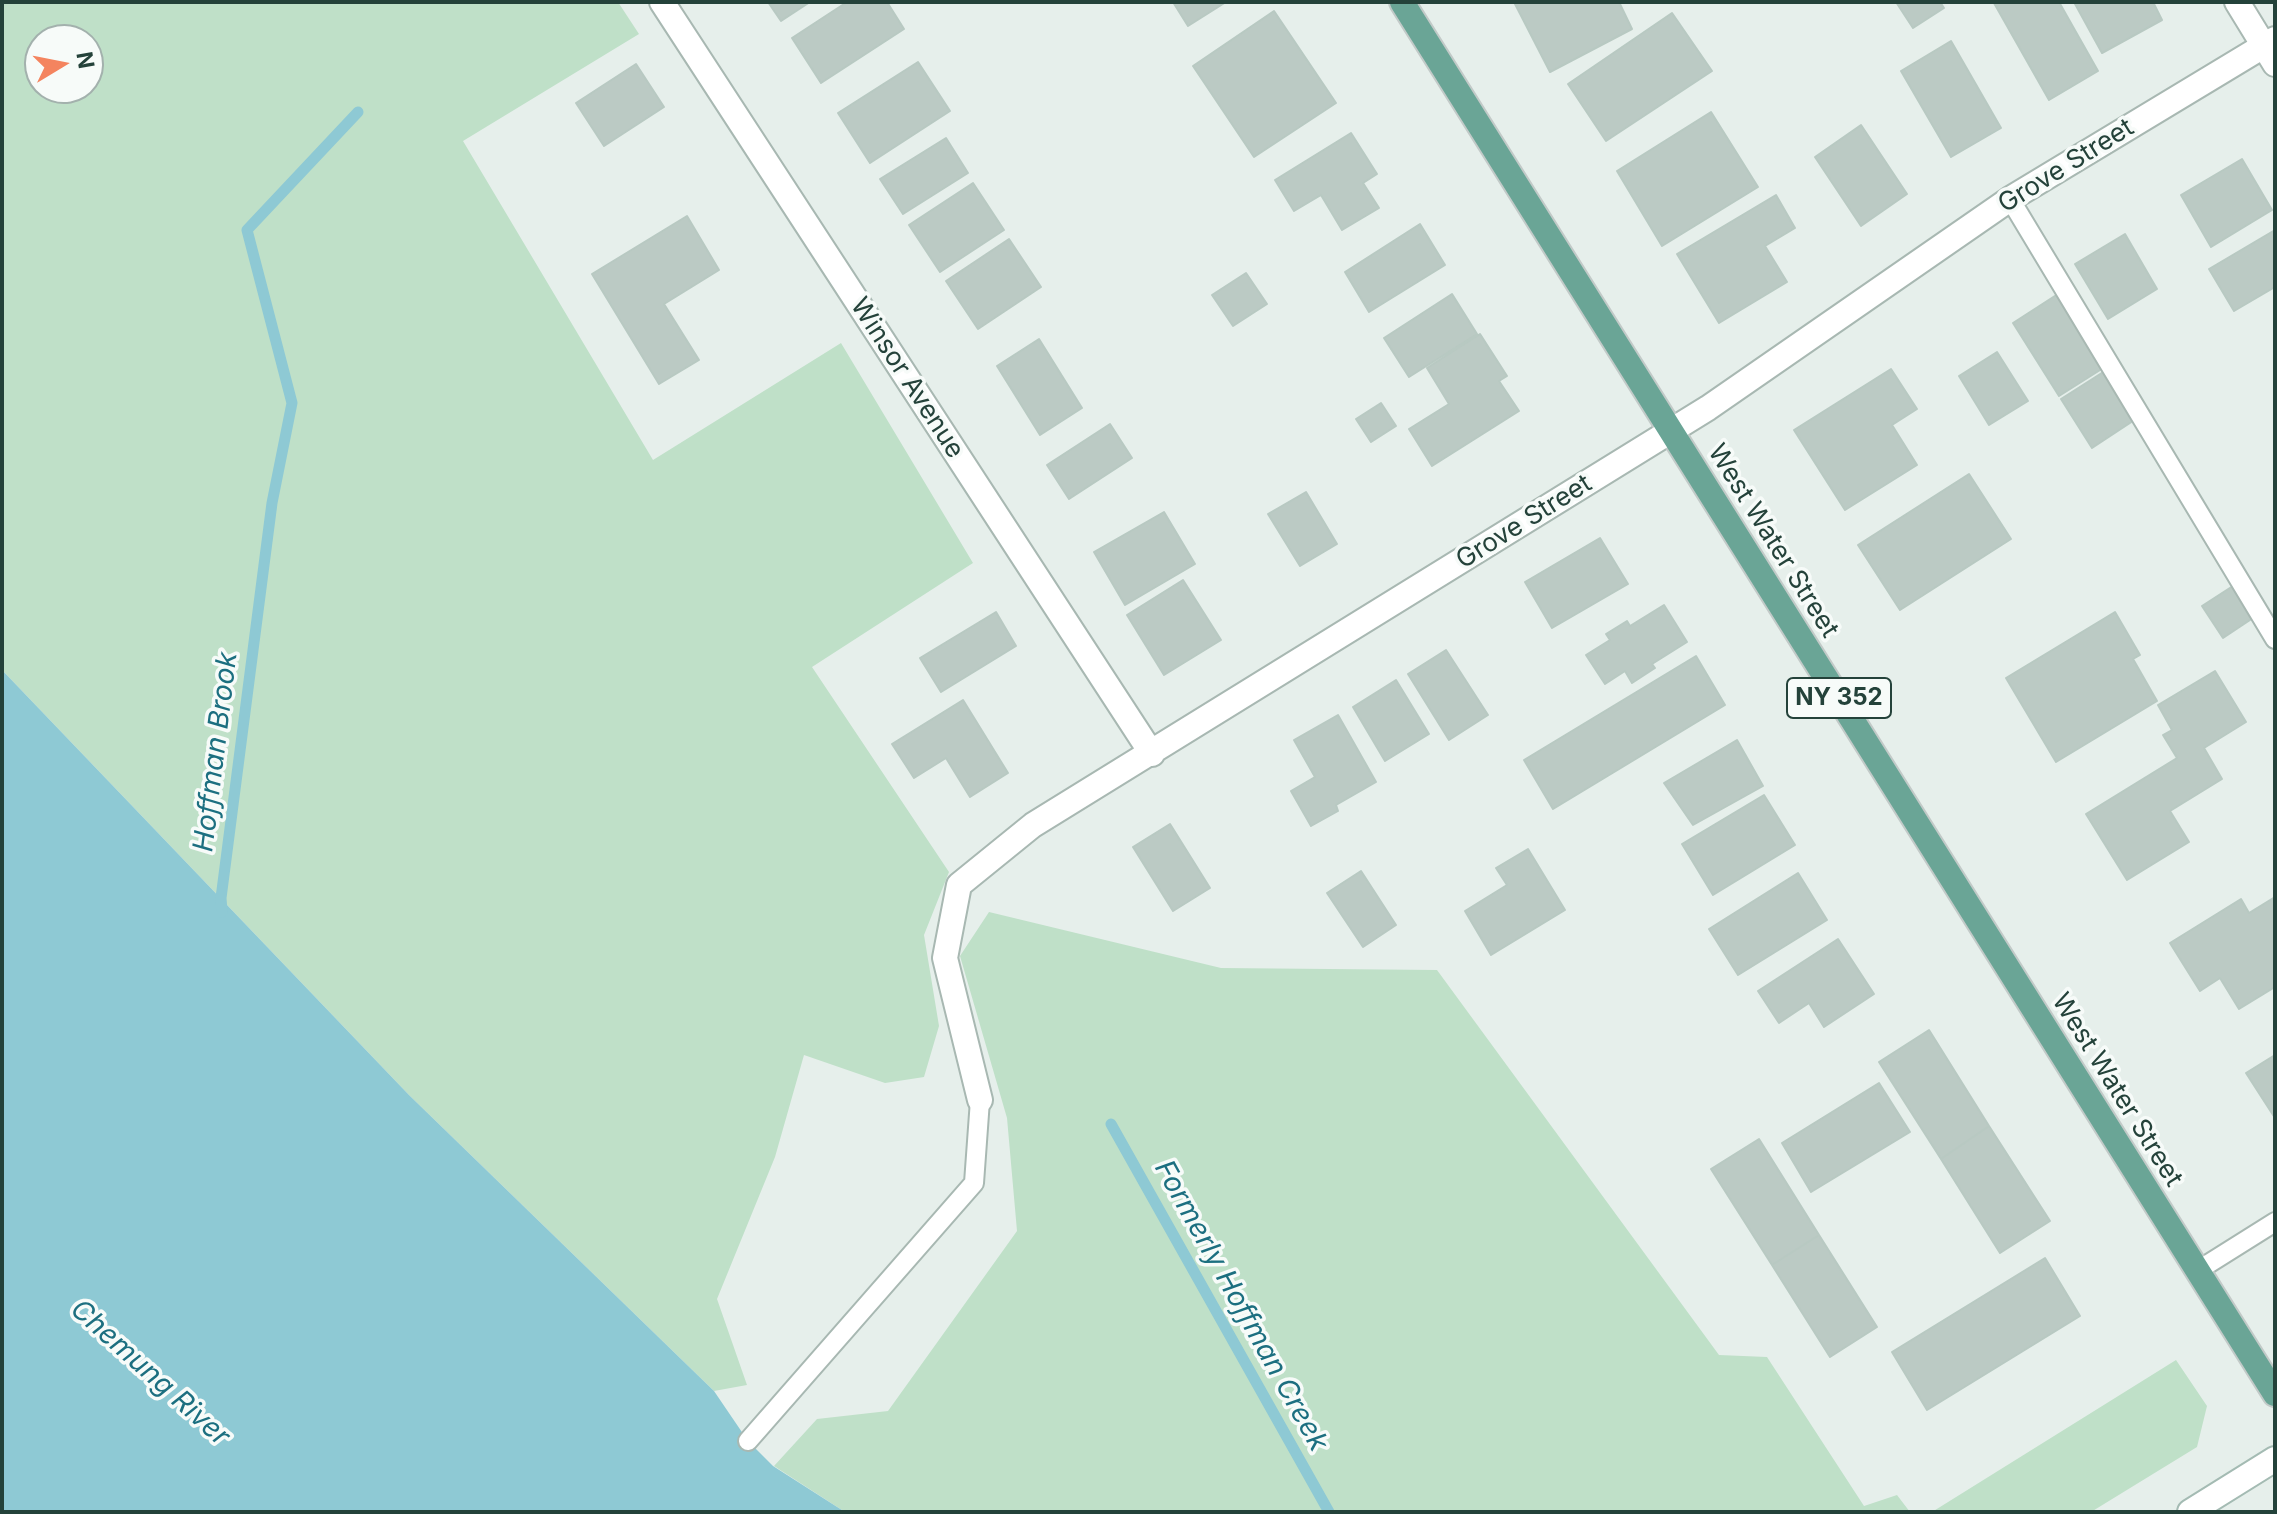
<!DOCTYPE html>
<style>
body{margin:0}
#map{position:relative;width:2277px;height:1514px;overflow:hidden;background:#e6efeb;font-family:Inter,sans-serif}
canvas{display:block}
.frame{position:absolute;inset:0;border:4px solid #24423a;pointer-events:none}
.north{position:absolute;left:24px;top:24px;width:80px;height:80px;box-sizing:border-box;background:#f7fbf9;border:2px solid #a3b1ad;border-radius:50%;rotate:80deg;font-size:22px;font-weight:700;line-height:32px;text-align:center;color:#24423a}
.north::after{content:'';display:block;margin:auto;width:28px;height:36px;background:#f4845f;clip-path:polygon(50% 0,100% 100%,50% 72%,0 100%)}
</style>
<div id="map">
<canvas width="2277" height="1514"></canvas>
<div class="frame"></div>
<div class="north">N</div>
</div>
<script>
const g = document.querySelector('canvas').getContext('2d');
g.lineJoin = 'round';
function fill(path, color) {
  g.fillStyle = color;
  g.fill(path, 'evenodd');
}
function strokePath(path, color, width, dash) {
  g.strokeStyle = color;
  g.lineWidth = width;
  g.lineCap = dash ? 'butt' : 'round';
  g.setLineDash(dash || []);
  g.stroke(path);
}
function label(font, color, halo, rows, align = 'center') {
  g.font = font + ' Inter,sans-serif';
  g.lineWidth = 7;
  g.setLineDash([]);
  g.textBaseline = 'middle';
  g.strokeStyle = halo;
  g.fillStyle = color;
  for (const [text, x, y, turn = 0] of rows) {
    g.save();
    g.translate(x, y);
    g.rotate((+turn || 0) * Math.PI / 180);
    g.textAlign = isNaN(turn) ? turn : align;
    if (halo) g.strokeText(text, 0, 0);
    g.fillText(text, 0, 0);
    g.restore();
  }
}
fill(new Path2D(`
 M2,2H618L639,34L463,141L653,460L841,343L973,563L812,667L949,872L924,935L939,1026L924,1077L885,1083L804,1055L775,1157L717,1299L747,1385L714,1391L409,1095L2,670ZM40,40H88V88H40Z
 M989,912L1221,968L1437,970L1719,1355L1767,1357L1864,1506L1897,1495L1910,1512H845L774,1466L817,1419L888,1411L1017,1231L1007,1118L960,956Z
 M2176,1360L2207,1406L2197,1447L2091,1512H1932Z`), '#bfe0c8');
fill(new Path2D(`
 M2,670L409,1095L714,1391L748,1441L773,1466L845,1512H2Z`), '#8ec9d4');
strokePath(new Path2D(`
 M222,912L221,898L272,503L292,403L247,230L358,112
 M1111,1124L1329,1512`), '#8ec9d4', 11);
const building = new Path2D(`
 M768,2H810L781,21Z
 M847,2H887L904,29L821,83L792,38Z
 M1173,2H1226L1188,26Z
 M1514,2H1619L1632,29L1550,72Z
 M1896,2H1940L1944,8L1913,28Z
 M2059,2L2098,71L2049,100L1994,3Z
 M2074,2H2153L2162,20L2102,53Z
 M1274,11L1336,103L1254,157L1193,66Z
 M1672,13L1712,71L1606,141L1568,84Z
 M1951,41L2001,128L1951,157L1901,71Z
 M918,62L950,111L870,163L838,113Z
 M636,64L664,107L604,146L576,103Z
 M1711,112L1758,187L1662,246L1617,171Z
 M1861,125L1907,194L1861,226L1815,157Z
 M1351,133L1377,174L1363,183L1379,208L1342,230L1321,195L1294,211L1275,180Z
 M946,138L968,173L903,214L880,179Z
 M2242,159L2272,210L2211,247L2181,195Z
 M973,183L1004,230L940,272L909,225Z
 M1776,195L1795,228L1765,246L1787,282L1719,323L1677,254Z
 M687,216L719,270L664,304L699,360L659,384L592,274Z
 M1420,224L1445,265L1369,312L1345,272Z
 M2275,230V287L2234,311L2209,269Z
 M2125,234L2157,289L2108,319L2075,264Z
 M1009,239L1041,287L978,329L946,281Z
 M1246,273L1267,304L1233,326L1212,295Z
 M2061,292L2108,365L2059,396L2013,323Z
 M1452,294L1477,334L1409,377L1384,338Z
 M1480,334L1507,376L1499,381L1519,411L1432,466L1409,429L1449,404L1427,368Z
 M1039,339L1082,408L1040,435L997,366Z
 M1997,352L2028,401L1989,425L1959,376Z
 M1891,369L1917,409L1892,425L1917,465L1845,510L1794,430Z
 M2108,369L2139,417L2092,448L2061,399Z
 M1381,403L1396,426L1371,442L1356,419Z
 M1110,424L1132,458L1069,499L1047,465Z
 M1969,474L2011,539L1900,610L1858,545Z
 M1306,492L1337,544L1300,566L1268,514Z
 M1164,512L1195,564L1125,605L1094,552Z
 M1600,538L1628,584L1552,628L1525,582Z
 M1183,580L1221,640L1164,675L1127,615Z
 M2236,584L2256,616L2223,638L2202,606Z
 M1664,605L1687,642L1652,664L1655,668L1632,683L1625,671L1605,684L1586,655L1610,640L1606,634L1627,621L1630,626Z
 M996,612L1016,646L941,692L920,658Z
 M2115,612L2140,655L2133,659L2157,701L2056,762L2006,678Z
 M1446,650L1488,715L1449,740L1408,674Z
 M1696,656L1725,705L1553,809L1524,760Z
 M2215,671L2246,722L2204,748L2222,779L2170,811L2189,842L2127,880L2086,814L2177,758L2163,735L2172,730L2158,705Z
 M1396,680L1429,734L1385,761L1353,707Z
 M963,700L1008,773L970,797L946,758L914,778L892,744Z
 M1338,715L1376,782L1336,805L1338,811L1311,826L1291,791L1315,777L1294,740Z
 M1737,740L1763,786L1693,825L1664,783Z
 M1764,795L1795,845L1713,895L1682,844Z
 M1170,824L1210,888L1173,911L1133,847Z
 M1528,849L1565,910L1491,955L1465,911L1507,885L1496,868Z
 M1361,871L1396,925L1363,947L1327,893Z
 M1798,873L1827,920L1738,975L1709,929Z
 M2275,897V987L2239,1009L2220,978L2200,991L2170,943L2241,899L2249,913Z
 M1838,939L1874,994L1824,1027L1809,1003L1779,1023L1758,991Z
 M1929,1030L1989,1126L1941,1159L1879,1062Z
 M2275,1055V1118L2246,1073Z
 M1879,1083L1910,1132L1811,1192L1782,1143Z
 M1989,1126L2050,1221L2000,1253L1941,1159Z
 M1759,1139L1819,1235L1772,1265L1711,1169Z
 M1819,1235L1877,1327L1830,1357L1772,1265Z
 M2045,1258L2080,1316L1927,1410L1892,1352Z`);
fill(building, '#bbcac4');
strokePath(building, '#b8c9c2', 2);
const lane = new Path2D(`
 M2010,199L2275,639
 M2197,1271L2275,1222
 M748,1441L974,1183L980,1100`);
const street = new Path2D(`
 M662,2L1152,754
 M2237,2L2275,64
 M980,1100L945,958L959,885L1033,825L1708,408L2010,199L2275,39`);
const secondary = new Path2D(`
 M2190,1512L2275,1459`);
const primary = new Path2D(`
 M1402,2L2275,1394`);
strokePath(lane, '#a8b8b2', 22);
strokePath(street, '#a8b8b2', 28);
strokePath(secondary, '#a4bbb3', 28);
strokePath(primary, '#c2cac8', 28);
strokePath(lane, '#fff', 18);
strokePath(street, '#fff', 24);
strokePath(secondary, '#fff', 24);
strokePath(primary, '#6aa596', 24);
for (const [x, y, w] of [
 [1839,698,104]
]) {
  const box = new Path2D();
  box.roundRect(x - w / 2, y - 20, w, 40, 6);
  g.fillStyle = '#f7fbf9';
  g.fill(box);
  strokePath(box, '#24423a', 2);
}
label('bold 24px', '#24423a', null, [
 ["NY 352",1839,698]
]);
label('26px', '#24423a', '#f7fbf9', [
 ["Grove Street",2066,166,-32],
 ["Winsor Avenue",907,378,57],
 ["Grove Street",1524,522,-32],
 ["West Water Street",1773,541,58],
 ["West Water Street",2117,1090,58]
]);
label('italic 28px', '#1c6f80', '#f7fbf9', [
 ["Hoffman Brook",216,752,-83],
 ["Formerly Hoffman Creek",1241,1306,61],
 ["Chemung River",150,1373,42]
]);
</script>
